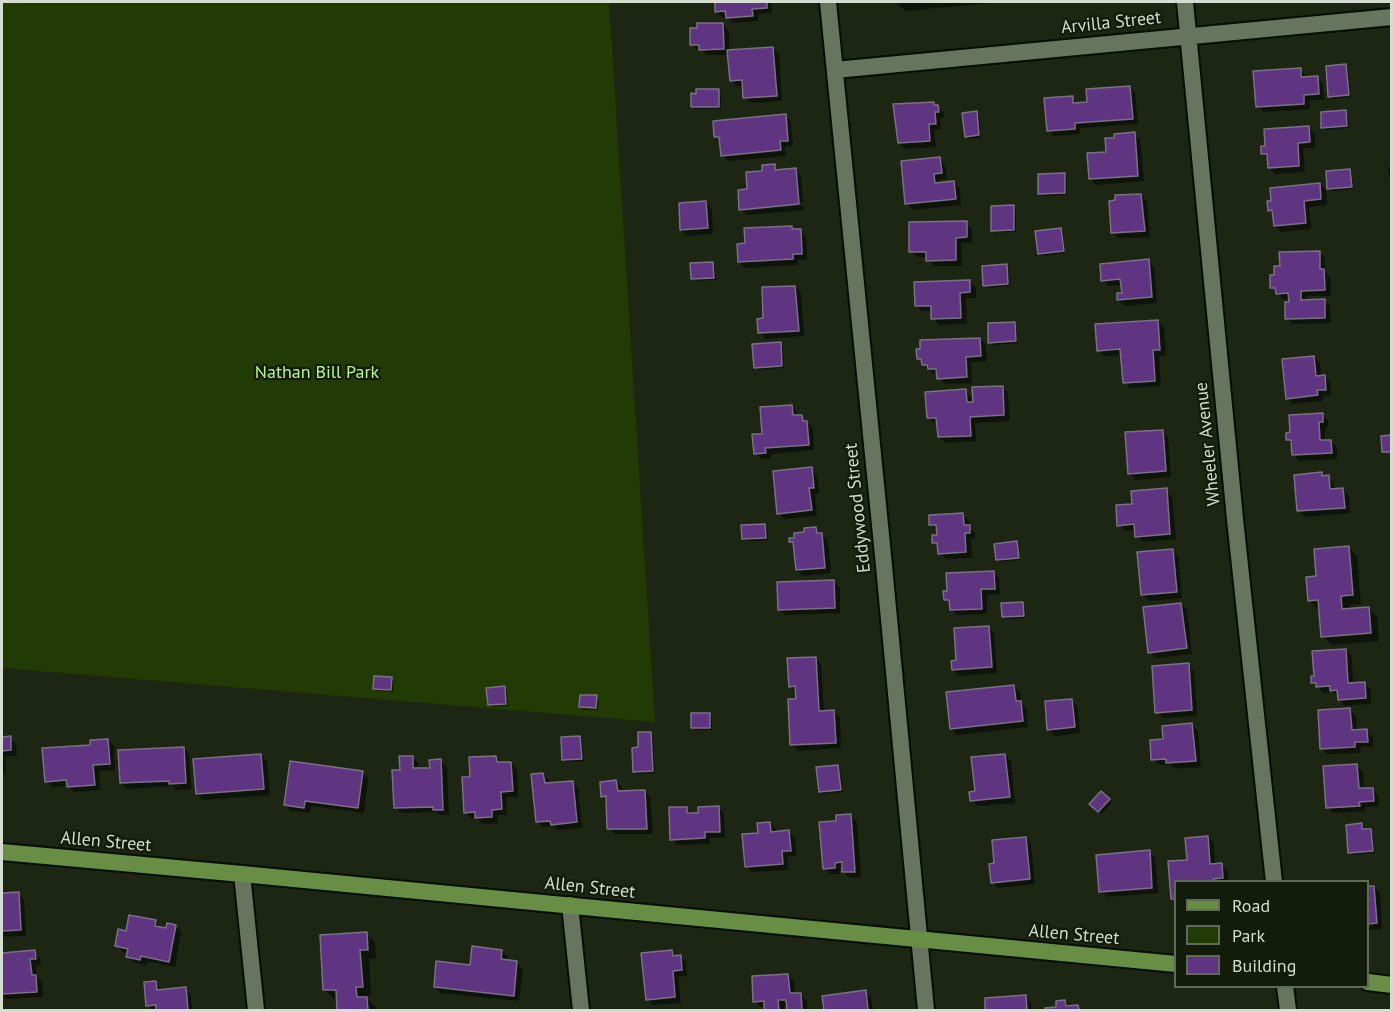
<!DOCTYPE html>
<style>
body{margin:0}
#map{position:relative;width:1393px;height:1012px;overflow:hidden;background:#1c2613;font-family:"PT Sans",sans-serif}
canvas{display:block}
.frame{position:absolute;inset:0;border:3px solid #d5dcd0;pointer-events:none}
.legend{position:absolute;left:1174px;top:880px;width:195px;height:108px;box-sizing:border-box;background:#131c0a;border:2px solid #616959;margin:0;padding:8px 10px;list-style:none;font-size:18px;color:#d5dcd0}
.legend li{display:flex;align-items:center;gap:12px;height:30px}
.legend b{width:30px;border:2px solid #616959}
</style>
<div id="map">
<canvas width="1393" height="1012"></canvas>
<div class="frame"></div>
<ul class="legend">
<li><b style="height:8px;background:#688d44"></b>Road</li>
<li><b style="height:16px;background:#223b04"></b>Park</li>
<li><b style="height:16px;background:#5f3581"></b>Building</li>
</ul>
</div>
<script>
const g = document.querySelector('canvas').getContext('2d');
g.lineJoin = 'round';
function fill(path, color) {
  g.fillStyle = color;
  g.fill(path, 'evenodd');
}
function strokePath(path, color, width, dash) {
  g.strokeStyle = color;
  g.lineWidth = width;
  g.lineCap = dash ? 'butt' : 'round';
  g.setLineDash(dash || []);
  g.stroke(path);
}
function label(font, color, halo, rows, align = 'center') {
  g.font = font + ' "PT Sans",sans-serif';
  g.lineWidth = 4.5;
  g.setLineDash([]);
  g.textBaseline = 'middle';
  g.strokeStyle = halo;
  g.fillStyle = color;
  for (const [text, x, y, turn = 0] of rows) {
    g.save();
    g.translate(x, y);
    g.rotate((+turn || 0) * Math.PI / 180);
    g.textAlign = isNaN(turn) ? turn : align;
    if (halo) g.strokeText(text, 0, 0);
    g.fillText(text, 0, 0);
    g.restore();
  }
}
fill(new Path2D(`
 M2,2H609L655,722L2,668Z`), '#223b04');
fill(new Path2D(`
 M723,2H771L772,13L758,14V21L733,23L727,17L723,18L717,12Z
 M896,2H1004L905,11Z
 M723,25L729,31V51L773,48L779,54L782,101L751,103L745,97L744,86H737L731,80L729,55H707L702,50H698L692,44Z
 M1346,65L1348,68L1351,97L1332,99L1330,96Z
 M1300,70L1306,76V78H1317L1323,84L1324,100H1309L1310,109L1264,112L1257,106Z
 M1129,87L1135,93L1138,124L1080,128V134L1054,136L1048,130L1072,98L1078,104H1089Z
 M719,90L721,93V109H695L692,106Z
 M933,103L944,113V117L940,118L941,129L934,130L936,147L905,149L899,142Z
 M976,112L979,115L981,138L969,139L966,136Z
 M1345,112L1348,115L1349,128L1326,130L1323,127Z
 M785,116L791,122L793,146L785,147L786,156L728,161L722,155L721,142L716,136Z
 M1309,128L1315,134V148H1303L1305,172L1275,174L1269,167V160L1263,154Z
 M1134,134L1140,140L1144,181L1096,185L1090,179L1107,153L1115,139Z
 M939,159L945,165L947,179L939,180V184L954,183L960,189L961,205L913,210L907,204Z
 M774,166L779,171L795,170L801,176L803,202L744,208V211L803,205L804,210L747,215L741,209L749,190L764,173Z
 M1392,167V189L1388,168Z
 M1350,171L1352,173L1354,189L1331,191L1329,188Z
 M1064,174L1067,177V195L1043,196L1040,193Z
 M1320,184L1326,190L1327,205L1309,207L1311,229L1281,232L1275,226L1274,216L1269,210Z
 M1141,195L1147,201L1150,237L1118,238L1112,232Z
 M706,203L712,209L713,234L687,236L681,230Z
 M1014,207L1016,209V232L995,233L993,230Z
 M966,223L972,229V243H961L962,266H934L928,260V257H917L911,251Z
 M791,227L795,231H800L806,237L807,259L798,260V265L745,268L739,262L746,245Z
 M1060,229L1063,232L1065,253L1042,256L1039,253Z
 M1319,252L1325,258V273L1330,277L1331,296H1306V301L1324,300L1330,306L1331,323L1293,324L1287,318L1290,299H1283L1272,287L1276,276L1281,267Z
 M1148,261L1154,267L1157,303L1125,306L1119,300L1123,294L1122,285L1109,286L1103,280Z
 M712,264L715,266L716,280L695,281L692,279Z
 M1006,266L1009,268L1010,286L987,288L984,285Z
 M970,282L976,288V298H966L967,324L939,325L933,319L932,311H922L916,305Z
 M795,287L801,293L804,336L766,339L760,332L765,320Z
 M1158,321L1164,327L1166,355L1159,356L1161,386L1130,388L1124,382L1122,355L1104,356L1098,350Z
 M1015,324L1017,327L1018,343L993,345L990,342Z
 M980,339L986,345L987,361L971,362L972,383L945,384L939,378L938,375H935L931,371H929L918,358Z
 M780,344L783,346L784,368L758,370L755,368Z
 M1314,357L1320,363L1321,377L1324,376L1330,382L1331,395L1323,396V401L1293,404L1287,398Z
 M1002,387L1008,393L1010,421L975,423L976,441L945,443L939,437L938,423H934L928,417L965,391L971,397L972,404Z
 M791,406L797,412L798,417H802L813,428L814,450L771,454V458L761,459L755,453L764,435Z
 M1322,414L1328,420V427L1325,428V441H1331L1337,447V459L1299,461L1293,455V445L1287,439Z
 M1162,431L1168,437L1171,477L1136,480L1130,474Z
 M811,469L817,475L819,493L815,494L817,516L784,519L778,513Z
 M1321,474L1324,477H1328L1334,483L1335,490H1343L1349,496L1350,513L1305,517L1299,511Z
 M1166,490L1172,496L1176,539L1143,542L1137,536L1136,530L1125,531L1119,525L1133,506Z
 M963,515L969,521V527L975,533V538L971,539L972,558L946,559L940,553L939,548L934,543L938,536L937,531L931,525Z
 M765,525L767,528L768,540L746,541L743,538Z
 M816,529L828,540L831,573L803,576L797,570L795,546L791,542Z
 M1016,543L1019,545L1020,560L1000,562L997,559Z
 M1348,547L1357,556L1361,604L1350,605V610L1368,608L1377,617L1379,641L1332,645L1323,636L1321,609L1319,610L1309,600Z
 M1172,550L1178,556L1182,598L1149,601L1143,595Z
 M993,572L999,578L1000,594L987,595V614L957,615L951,609V605L945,599Z
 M834,581L840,588V613L785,615L779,609Z
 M1023,603L1025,606L1026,618L1006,619L1003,616Z
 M1181,604L1187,610L1192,654L1156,658L1150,652Z
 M988,627L994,633L997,673L959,676L953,670L958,661Z
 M1346,650L1352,656L1353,685L1365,684L1371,690V704L1345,706L1334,692L1323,693L1312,682L1316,677Z
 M815,658L821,664L824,713L834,712L840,718L841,748L798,751L792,745L797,700V693L790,686Z
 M1188,665L1194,671L1197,716L1163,718L1157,712Z
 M391,679L394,681L393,692L377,691L375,689Z
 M1014,686L1020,692L1021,703L1026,708L1028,727L957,735L951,729Z
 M504,687L507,690L508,706L492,707L489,705Z
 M596,696L599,699L598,710H584L581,707Z
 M1071,700L1077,706L1080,733L1055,736L1049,730Z
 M1350,710L1356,716L1357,731H1367L1373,737V747H1361V753L1327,754L1321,748Z
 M709,714L712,717V730H695L693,727Z
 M1192,725L1198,731L1201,767L1174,769L1170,765H1159L1153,759L1165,741Z
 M650,733L653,736L655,773L637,774L634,771L640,748Z
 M2,738H10L16,744L17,756H5L6,774H2Z
 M580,738L582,740L584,761L566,762L564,759Z
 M108,740L114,746L115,770L99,771L100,790L74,792L68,786L52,787L46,781L92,746Z
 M183,748L189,754L191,789L177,790L173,786L127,789L121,783Z
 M261,755L267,761L270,795L203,800L197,794Z
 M1005,755L1011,761L1015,803L978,806L972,800Z
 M412,757L418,763V770L431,769L441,761L447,767L449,815H440L437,812L401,813L395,807L402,771Z
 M496,757L502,764L511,763L517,769L518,797H506L507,815H497L498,823L483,824L477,818H471L465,812Z
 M838,766L840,769L843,792L823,794L820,792Z
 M1357,766L1363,772L1364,790L1372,789L1378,795L1379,806L1365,807V811L1333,813L1327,807Z
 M362,772L368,778L364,813L311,806L310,813L291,811L285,805Z
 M543,774L549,780V784L572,782L578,788L582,828L558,830L554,826L543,827L537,821Z
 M616,781L622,787V792L644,791L650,797L653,834H615L609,828L607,801L603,796Z
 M1101,793L1112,802L1102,814L1091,804Z
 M718,807L724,813L725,837L710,838V844L677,845L671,839L686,808L692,814H700Z
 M851,816L857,822L861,877L850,878L844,872V868H840V874H830L824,868L838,822Z
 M770,823L776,829V833L789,832L795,838L796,856L787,857L788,870L752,872L746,866L760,834Z
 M1361,825L1364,827V831L1371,830L1373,833L1375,853L1353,855L1350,852Z
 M1208,837L1214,843L1215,865H1222L1228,871V882H1176V902L1172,898L1170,863L1189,861Z
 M1025,838L1031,844L1035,884L998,888L992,882L996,865Z
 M1149,852L1155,858L1158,893L1107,897L1101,891Z
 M1374,887L1380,893L1382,929L1368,930V888Z
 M18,894L24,900L26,936L2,937V895Z
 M155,922L161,929L175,926L181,932L175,967L147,961L146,965L134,963L128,957V953L123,952L117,946L127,932Z
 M366,934L375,943L376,958L369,959L371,995L364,996L376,1007V1010H339L338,999H334L325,990Z
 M502,951L508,957L507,962L517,963L523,969L519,1001L441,993L435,987ZM500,954H503L502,967Z
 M34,952L40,958L41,965H36L37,977L42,982L43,997L6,999L2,995V954Z
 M672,952L677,957L680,956L686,962L687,976L678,977L681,1003L653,1005L647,999Z
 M788,975L794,981L795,995H801L807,1001V1010H789L788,1006H784V1010H766V1007H761L755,1001Z
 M155,983L161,989V991L185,989L191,995L192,1010H153L147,1005Z
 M865,992L871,998L873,1010H826L824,997Z
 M1025,997L1031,1003L1032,1010H987L986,999Z
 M1065,1001L1071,1007H1077L1081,1010H1047L1058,1008Z`), '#0007');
const building = new Path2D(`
 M715,2H767V8L752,9L753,16L726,18L725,11L715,12Z
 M697,23H723L724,49L699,50V45H690V28H697Z
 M773,47L777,96L743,98L742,80L730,81L727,50Z
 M1346,64L1349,95L1328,97L1326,66Z
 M1301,68V77L1318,76L1319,94L1304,95V104L1256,107L1253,71Z
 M1130,86L1133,119L1075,123V129L1047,131L1044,98L1073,96V103L1087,102L1086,89Z
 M696,89H719V107H691V93L696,94Z
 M934,102V105H938L939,112H935L936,124H929L930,141L898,143L893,104Z
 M1346,110L1347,126L1321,128V112Z
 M977,111L979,135L965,137L962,113Z
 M786,114L788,141H780L781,150L721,156L719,137H714L713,121Z
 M1309,126L1310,142L1298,143L1299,166L1268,168L1267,154H1261V146H1265L1264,129Z
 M1135,132L1138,176L1089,179L1087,153L1106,152L1105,138H1114V134Z
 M940,157L942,173L934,174L935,183L954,181L956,199L905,204L901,161Z
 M775,164V170L796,168L799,204L739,210L738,190L747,189L746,172L762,171V165Z
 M1350,169L1352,187L1327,189L1326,171Z
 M1065,173V193L1038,194V174Z
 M1320,183L1321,199L1304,201L1306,223L1274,226L1272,210L1268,211L1267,201H1271L1270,188Z
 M1141,194L1145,231L1111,233L1109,201L1115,200V195Z
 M706,201L708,228L680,230L679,203Z
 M1014,205V230L991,231V206Z
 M967,221V237L956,238V260L926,261V252H909V222Z
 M792,226V229H801L802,254H793V259L738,262L737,244L745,243L744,228Z
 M1061,228L1064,251L1038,254L1035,231Z
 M1320,251V269H1324L1325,290L1301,291V300L1325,299V318L1285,319V302H1289L1288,293L1276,294L1275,288H1270V275H1274V266H1280L1279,252Z
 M1149,259L1152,297L1117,300V293H1122L1120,279L1101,281L1100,264Z
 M713,262L714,278L691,279L690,263Z
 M1007,264L1008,284L983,286L982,266Z
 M970,280V292L960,293L961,318L931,319V306H915L914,282Z
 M795,286L799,331L758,333L757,319L763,318L762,287Z
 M1158,320L1160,350H1153L1155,381L1123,383L1120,349L1097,351L1095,324Z
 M1015,322L1016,341L988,343V323Z
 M980,338L981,356L966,357L967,377L937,379L936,369H928L927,365H922L921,359H917L916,349H920V340Z
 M781,342L782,366L754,368L752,344Z
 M1314,356L1316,376L1325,375L1326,390H1317L1318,395L1286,399L1282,359Z
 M1003,386L1004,415L970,417L971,436L938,437L936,418H927L925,392L966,389L967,402H973L972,387Z
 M792,405L793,415H802L803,421H807L809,445L765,448L766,453L754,454L752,434H762L760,407Z
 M1323,413V422H1319L1320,440H1331L1332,453L1292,455L1291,440H1286V433L1290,432L1289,415Z
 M1163,430L1166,471L1128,474L1125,432Z
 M1392,435V452H1382L1381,436Z
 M812,467L814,488H809L812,510L777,514L773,471Z
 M1322,472V476L1329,475L1330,489L1343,488L1345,508L1297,511L1294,475Z
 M1167,488L1170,534L1135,537L1134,524L1117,526L1116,505L1132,504L1131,491Z
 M963,513L964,525H970V533H965L966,552L938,554L937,543H932V535H937L936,525H929V515Z
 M765,524L766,538L742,539L741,525Z
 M816,527L817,533H822L825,568L796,570L793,542H789V538H794V533L804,532V528Z
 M1017,541L1019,558L996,560L994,544Z
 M1349,546L1353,595L1341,596L1342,609L1369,607L1371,633L1321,637L1318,600L1308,601L1306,577L1316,576L1314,549Z
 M1173,549L1177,592L1141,595L1137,552Z
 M994,571L995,589H981L982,609L950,610L949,600H944L943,591H947L946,573Z
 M834,580L835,608L778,610L777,582Z
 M1023,602L1024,616L1002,617L1001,603Z
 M1181,603L1187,648L1148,653L1143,607Z
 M989,626L992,667L952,670L951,661L956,660L954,628Z
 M1346,649L1348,683L1365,682L1366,698L1338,700L1337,690L1330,691V686L1316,687V683H1311V676H1314L1312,651Z
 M816,657L819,711L834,710L836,743L790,745L788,699H796L795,686L789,687L787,658Z
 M1189,663L1192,710L1155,713L1152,666Z
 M374,676L392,677L391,690L373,689Z
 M1014,685L1016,701H1021L1023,721L950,729L946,692Z
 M505,686L506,704L488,705L486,688Z
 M580,695H597L596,708L579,707Z
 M1072,699L1075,727L1047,730L1045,701Z
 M1350,708L1352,730L1367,729L1368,742H1355V747L1320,749L1318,710Z
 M691,713H710V728H691Z
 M1192,723L1196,761L1166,763V759L1151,760L1150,740L1163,739L1162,726Z
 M638,732H651L653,771L633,772L632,748L638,747Z
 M11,736V750L2,751V737Z
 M580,736L582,759L562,760L561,737Z
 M108,739L110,764L93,765L95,785L67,787L66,780L45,782L42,748L90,745V740Z
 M184,747L186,783L169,784V781L120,783L118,750Z
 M261,754L264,789L196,794L193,759Z
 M1005,754L1010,797L970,801L969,792L975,791L971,757Z
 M399,756H413V768H430L429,760L441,759L443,810H433V807L394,808L392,770H400Z
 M496,756L497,762H511L513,791L501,792L502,809L492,810V817L475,818V812L464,813L462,777H470L469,757Z
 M290,761L363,771L358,808L305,801L304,808L284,805Z
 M1357,764L1359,788H1373L1374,801L1359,802L1360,806L1326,808L1323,766Z
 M838,765L841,790L819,792L816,767Z
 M543,773L545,783L573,781L577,822L551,825L550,821L536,822L531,774Z
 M616,780L618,791L645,790L647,829H607L606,796L601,797L600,782Z
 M1101,791L1110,799L1098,812L1089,804Z
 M719,806L720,832H705V838L670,840L669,807H687V813H698V807Z
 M851,814L855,872H842V862L835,863V868L823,869L819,822L836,821V815Z
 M770,822L771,832L789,830L791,851H782L783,864L745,867L742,834L758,833L757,823Z
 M1362,823V829H1371L1373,851L1348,853L1346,825Z
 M1208,836L1210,864L1222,863L1223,878L1213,879L1214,882H1176V899H1171L1168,861L1187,860L1185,838Z
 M1026,837L1030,879L991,883L989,864L994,863L992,840Z
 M1150,850L1152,888L1099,892L1096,855Z
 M1368,886H1374L1377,923L1368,924Z
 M19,892L21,930L2,931V893Z
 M129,915L156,920L155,926L166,928L167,923L176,925L169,962L141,956L140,960L126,957L128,949L115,946L118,929L126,931Z
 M367,932L368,950H360L363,987H356L357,997H367L368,1010H337L336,990H323L320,935Z
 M472,946L502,950L501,959L517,961L514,996L434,987L436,961L470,965Z
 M35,950L36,959H30L32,975H36L37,992L2,994V953Z
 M672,950L673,956L681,955L682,970L673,971L675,997L646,1000L641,953Z
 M788,974L790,993H801L802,1010H787L786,1000H778L779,1010H764V1001L753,1002L752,976Z
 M156,981L157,990L186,987L188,1010H156V1005L146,1006L144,982Z
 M866,990L868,1010H824L822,996Z
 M1026,995L1027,1010H985V998Z
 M1065,1000L1066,1006L1078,1005L1079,1010H1046L1045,1008L1056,1007V1001Z`);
fill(building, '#5f3581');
strokePath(building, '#7b7087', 1.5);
const minor = new Path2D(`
 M828,2L882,545L926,1010
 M1185,2L1235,519L1274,882
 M835,70L1392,17
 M242,874L256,1010
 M570,905L581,1010
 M1285,986L1288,1010`);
const primary = new Path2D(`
 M2,852L242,874L1176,964
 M1368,982L1392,985`);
strokePath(minor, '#060f01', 20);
strokePath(primary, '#060f01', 20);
strokePath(minor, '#67745e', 16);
strokePath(primary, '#688d44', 16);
label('18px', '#d5dcd0', '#131c0a', [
 ["Arvilla Street",1111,23,-6],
 ["Wheeler Avenue",1208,444,-96],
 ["Eddywood Street",858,508,-96],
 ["Allen Street",106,842,5],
 ["Allen Street",590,888,6],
 ["Allen Street",1074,935,5]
]);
label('18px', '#baf785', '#131c0a', [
 ["Nathan Bill Park",317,373]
]);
</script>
